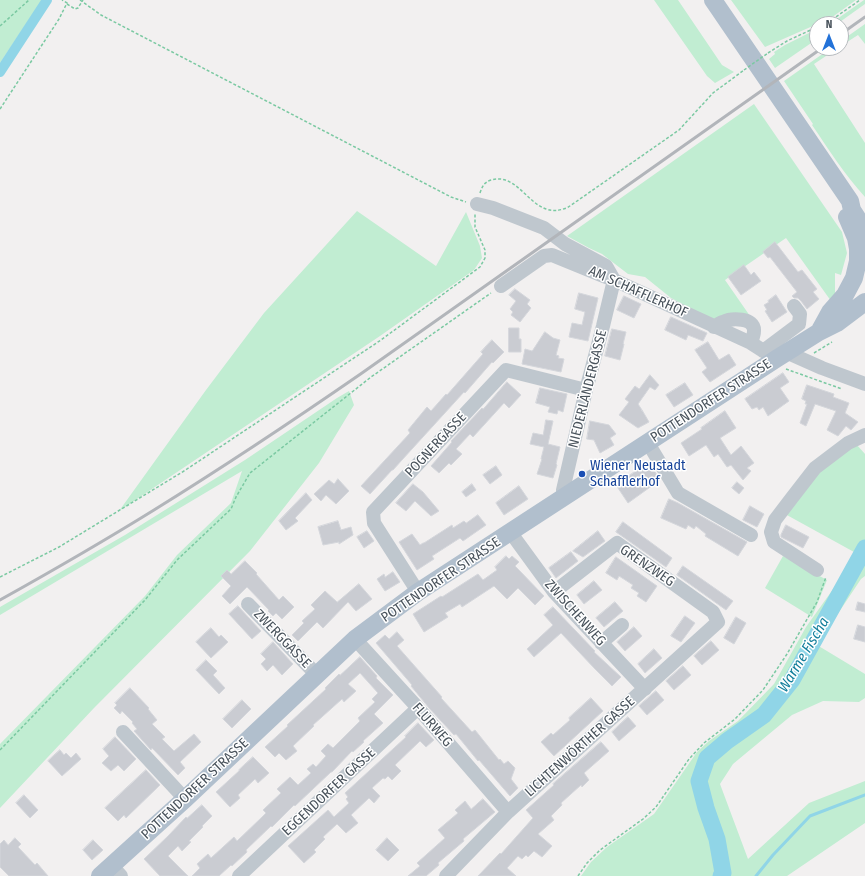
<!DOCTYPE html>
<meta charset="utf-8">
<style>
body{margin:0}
#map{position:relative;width:865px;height:876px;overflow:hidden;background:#f2f0f0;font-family:"Fira Sans Condensed",sans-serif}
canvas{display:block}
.north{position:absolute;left:809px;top:16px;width:40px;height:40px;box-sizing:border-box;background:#fff;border:1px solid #b6babe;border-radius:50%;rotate:0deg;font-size:11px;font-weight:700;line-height:16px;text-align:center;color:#49535c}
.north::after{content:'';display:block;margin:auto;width:14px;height:18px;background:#2372d8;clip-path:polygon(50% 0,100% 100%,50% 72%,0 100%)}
</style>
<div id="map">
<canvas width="865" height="876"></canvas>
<div class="north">N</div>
</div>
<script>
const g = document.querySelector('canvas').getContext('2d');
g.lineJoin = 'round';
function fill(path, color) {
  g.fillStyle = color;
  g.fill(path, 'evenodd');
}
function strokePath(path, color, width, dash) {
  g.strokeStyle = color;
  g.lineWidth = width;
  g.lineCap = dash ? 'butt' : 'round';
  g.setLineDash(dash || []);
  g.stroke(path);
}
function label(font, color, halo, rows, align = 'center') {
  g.font = font + ' "Fira Sans Condensed",sans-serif';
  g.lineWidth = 3;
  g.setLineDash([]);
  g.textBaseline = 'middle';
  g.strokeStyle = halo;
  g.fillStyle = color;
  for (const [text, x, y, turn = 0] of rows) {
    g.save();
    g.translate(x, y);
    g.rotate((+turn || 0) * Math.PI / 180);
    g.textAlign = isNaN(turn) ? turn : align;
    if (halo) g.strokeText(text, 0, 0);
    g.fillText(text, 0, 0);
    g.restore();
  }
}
fill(new Path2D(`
 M0,0H42L0,63Z
 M654,0H678L722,65L734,72L715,83L707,76Z
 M731,0H856L831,18L765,47Z
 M864,0H865V4L837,24H828L837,19Z
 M865,24V44L858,35L841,46V41Z
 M817,29V39L775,68L769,59L775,54L774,52L785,45Z
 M831,48H838L814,64L865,143V197C845,175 829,150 812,125L813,124L784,81Z
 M754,104L842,232L847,253L841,275L835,273V302L831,301L786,238L725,280L750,316L715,321L671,298L645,277L628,274L602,254L589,248L567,236Z
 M357,211L436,266L466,212L480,246L482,258L474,270L380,336L119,511L206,390L264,313Z
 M349,391L354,405L319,463L250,551L94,708L0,808V744L145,596L177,555L231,503L242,471L0,615V607L125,535L245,460L337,398Z
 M857,445L865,454V576L861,579L817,645L865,674V698L859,702L823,701L792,715L733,764L720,784L748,859L809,803L865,781V823L787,876H581L591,862L607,847L654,814L697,752L709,741L738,721L774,684L806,627L836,585L854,552L785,514L817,474L843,453Z
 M783,556L827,580L812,617L765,588Z`), '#c1edd2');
strokePath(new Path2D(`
 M756,876L773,855L810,816L865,795`), '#90d5e7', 3);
strokePath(new Path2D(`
 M0,72L47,0`), '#90d5e7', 10);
strokePath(new Path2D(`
 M721,876L723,873L717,839L706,808L699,781L707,758L727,741L764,715L792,680L865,548`), '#90d5e7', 17);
const building = new Path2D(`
 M775,242L798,272L802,270L817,289L813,292L819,299L807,309L801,301L798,298H794L792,296L797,292L770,257L768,258L763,252Z
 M744,265L751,275L754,272L761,281L741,295L728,277Z
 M515,289L530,300L527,304L531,308L520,322L511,315L513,312L510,309L516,301L509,295Z
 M579,293L598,298L588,341L569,337L572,323L582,325L585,312L575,309Z
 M776,295L787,312L772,322L765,311L767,310L764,305L769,302L768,301Z
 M624,296L641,304L634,318L617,310Z
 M671,317L707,333L703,341L688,335L686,340L665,330Z
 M509,328H519V339H521V352H509Z
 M612,329L626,332L623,344H624L620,360L605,356Z
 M545,332L553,338L560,340L556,355L559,356L558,358L564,359L561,372L522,364L525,349L532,351Z
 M492,340L504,352L493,363L492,362L465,393L464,392L402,460L393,470H392L370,494L361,486L410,433L408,430L427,407L431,411L446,394L447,395L483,354L481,352Z
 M708,342L719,360L729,354L736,365L710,382L702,372L707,368L695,350Z
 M783,373L789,382L780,388L789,401L768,416L763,407L759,410L757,407L752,409L745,399Z
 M650,375L659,385L655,390L650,387L638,404L642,410L641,411L642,410L649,422L638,428L619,415L629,402L625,399L635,386L639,389Z
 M507,382L521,395L509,408L504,403L473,437L470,434L456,449L462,454L451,465L449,463L439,473L431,466L452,442L451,441L482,408L483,409Z
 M685,383L693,395L674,407L666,395Z
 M807,385L834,394L833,397L849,403L845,413L858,422L851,430L846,426L838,436L827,430L836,411L815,404L806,426L800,423L807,404H805L806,401L802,399Z
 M540,388L567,394L563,412L558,410L557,414L548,412L550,407L536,403Z
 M725,411L736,428L720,438L731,455L741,446L754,463L747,468L751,471L743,480L731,465L727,467L718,454L714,457L706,445L689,456L681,443L702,429L701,428Z
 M546,420L553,421L548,444L560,447L556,464L557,465L553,478L537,474L542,459H541L544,447L530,444L533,433L543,435Z
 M590,421L609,425L616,434L610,438L614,445L600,453L594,440L587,439Z
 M649,462L660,480L628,503L616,485Z
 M496,466L502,475L490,484L483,475Z
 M338,479L349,491L336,504L326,495L321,501L314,494L329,480L334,484Z
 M737,482L744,488L739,494L732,488Z
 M413,484L423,492L439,511L431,516L415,501L406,511L396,503Z
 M472,484L476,490L466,497L462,492Z
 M519,486L528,499L504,515L496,503Z
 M306,493L312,500L295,518L298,521L286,530L279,521Z
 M669,499L678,503L747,542L738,556L705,536L706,534L696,526L694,529L688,525L686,529L661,518Z
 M750,506L764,514L757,527L743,520Z
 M478,515L486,525L463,541L460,538L432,556L434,559L417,570L399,542L412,534L420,545L423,543H424L452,525L453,528L464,521L466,523Z
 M338,521L341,530L351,527L353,535L339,544V542L323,545L318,527Z
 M623,522L672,558L666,567L616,532Z
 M786,525L809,537L803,548L781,537V535Z
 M367,531L374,541L364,548L357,537Z
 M598,531L605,541L583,557L573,551Z
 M571,552L578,561L556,578L549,568Z
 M506,556L509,559L512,556L519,562L515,566L518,569L544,596L535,605L518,588L507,599L494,586L462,607L460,604L445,613L448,617L424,632L413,614L441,596L442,597L478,574L483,580L497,570L495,567Z
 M616,557L657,586L646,602L637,596L639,593L631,588L633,585L619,576L617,580L606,573Z
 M245,561L257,573L256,574L279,600L283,596L294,607L282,619L276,613L273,616L268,611L269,610L247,587L230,604L222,596L231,586L221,576L227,570L231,574Z
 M683,566L733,601L726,610L677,575Z
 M393,572L400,582L385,591L377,579L384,574L385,577Z
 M594,581L602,590L584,604L577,595Z
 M359,584L372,599L356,611L348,602L323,628L317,622L298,641L292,635L304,623L302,621L315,609L311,605L325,591L337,602Z
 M615,602L623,611L604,627L596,618Z
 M858,602L865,604V612L856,610Z
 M238,606L261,631L252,639L229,614Z
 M553,607L595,651L594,652L621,677L612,686L595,669L561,633L534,657L527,649L553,625L544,615Z
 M685,616L695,623L681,642L671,636Z
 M736,617L746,623L734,644L724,638Z
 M858,625L865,627V642L854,639Z
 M634,627L642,636L625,651L617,642Z
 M211,628L219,637L221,635L228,642L211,658L196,642Z
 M397,632L404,640L397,646L442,697L441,698L472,732L475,730L499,760L500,759L504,764L508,761L515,768L511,779L518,788L510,796L479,760L478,761L456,734L454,735L429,708L411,686L412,685L376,643L385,635L389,639Z
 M711,641L719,650L702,665L694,656Z
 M273,642L293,664L282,675L273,665L267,671L261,664L266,659L261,654Z
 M654,649L662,658L645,673L638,664Z
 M360,657L377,676L376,678L393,695L374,714L383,723L363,741L364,742L353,752L352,751L332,772H331L295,806L294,805L272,827L271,826L246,850L247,852L232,866L231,865L219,876H192L200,868L197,864L208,854L211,858L234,837L237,841L262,817L266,813L263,810L281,793L277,789L290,777L298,785L311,773L307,769L313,764L316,767L326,756L321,751L328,744L333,748L360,721L358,718L375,702L372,699L378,693L360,673L348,684L356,691L344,702L342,699L313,725L314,726L293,746L297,751L286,760L279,753L275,757L265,747L288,726L287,725L326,689L325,688L339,674L340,675Z
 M206,660L217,671L213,675L225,688L219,694L196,670Z
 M683,666L691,675L674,690L666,681Z
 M130,688L149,708L148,709L157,720L152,724L165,737L162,739L174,751L194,734L201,742L180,762L185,768L178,775L152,748L151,750L134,731L137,729L132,723L133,722L122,711L120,714L114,708L117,705L115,703Z
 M656,691L664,700L647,715L639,706Z
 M591,698L603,711L554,756L541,742L551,733L553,735L570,720L569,718Z
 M242,700L251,709L232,728L223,719Z
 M628,717L636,726L619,741L612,732Z
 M418,723L434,740L426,747L420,741L395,765L401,771L392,780L388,776L385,779L383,778L372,788L380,796L374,803L369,798L351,815L358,823L346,833L337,824L323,837L325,839L314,850L316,852L304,863L288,846L328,810L334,817L349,803L346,799L348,797L345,793L406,737L405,736Z
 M115,737L136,759L124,771L118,765L111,771L102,763L109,756L103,749Z
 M601,742L609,751L584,773L589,780L582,787L581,785L561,803L562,805L551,816L554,820L538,834L552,846L542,857L534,851L528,857L526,855L522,859L518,856L507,868L516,876H478L500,853L501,854L533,818L526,810L554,785L553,784Z
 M60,750L64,755L66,753L71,758L76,753L81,759L62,776L48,761Z
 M253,757L269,773L258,783L255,779L238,795L240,798L230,807L216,792L240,770H239Z
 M146,770L160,785L126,818L124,815L118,821L105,808Z
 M24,795L38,810L30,818L16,803Z
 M483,799L495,812L463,839L464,841L438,863L439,865L426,876H408L420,866L417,863L445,838L438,830L458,813L455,810L465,801L471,809Z
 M202,805L212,816L202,826L203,827L189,841L191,842L182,851L178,846L168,856L188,876H160L144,859L168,836L186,817L187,818Z
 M15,838L21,844L18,847L35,865L37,863L48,876H9L0,867V844L4,840L8,845Z
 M387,838L399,850L388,861L376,850Z
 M93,840L103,850L92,860L83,850Z`);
fill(building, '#caccd2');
strokePath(building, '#d4d6db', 1);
strokePath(new Path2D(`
 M80,0L101,15L451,197L466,202
 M67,4L75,9L78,8L83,0
 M823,24L830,21L860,0
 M0,26L29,0
 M768,53L787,41L817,27
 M0,109L59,19L67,3L62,0
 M480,193C482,187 484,182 491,180C515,173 526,202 546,209C554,212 560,210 567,208L679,130L713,93L744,70
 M814,353L832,342
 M786,369L842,389
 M0,577L59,547L184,471L381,340L480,267L485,258V250L475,227V214
 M0,750L145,600L177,560L231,509L236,497L250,473L371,377L491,293
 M578,876L587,863L600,850L643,819L656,807L689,759L704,743L735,719L763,690L787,654L817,602L826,577`), '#7bc9a2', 1.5, [3, 2]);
strokePath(new Path2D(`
 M477,204L493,208L544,228L565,244L606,266L614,280L603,326L586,390L563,490L565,497
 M501,286L544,256L552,255L601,275L614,280L751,343L776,359
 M714,327C717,325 720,323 723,322C731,318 755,317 754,331C754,335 752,340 751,343
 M763,351L799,324L800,314L794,306
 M786,352L822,368L865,384
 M648,443L678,493L751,535
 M511,533L554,592L645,689
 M817,570L774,542L771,532L775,520L791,499L815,468L848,443L865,435
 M418,592L374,523L373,512L506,370L586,390
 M248,604L317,675
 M355,639L418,708L508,812
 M601,643L622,625
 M123,732L185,799
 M112,866L121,876
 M239,876L418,708
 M446,876L508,812L718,622L713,612L617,543L554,592`), '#bfc7ce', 14);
strokePath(new Path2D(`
 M713,0L850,201L852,210L865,230
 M819,332L830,312L845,295L854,278L858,261V249L856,238L847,217
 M100,876L185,799L355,639L418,592L776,359L819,332L837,323L865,302`), '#b1bfcd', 18);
strokePath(new Path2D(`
 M841,34L865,17
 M0,600C52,571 104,541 154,510C225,466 294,420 362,373L822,48`), '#b2b5ba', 3);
strokePath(new Path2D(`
 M744,70L768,53`), '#7bc9a2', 1.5, [3, 2]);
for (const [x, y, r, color] of [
 [582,474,4,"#1a4fb4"]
]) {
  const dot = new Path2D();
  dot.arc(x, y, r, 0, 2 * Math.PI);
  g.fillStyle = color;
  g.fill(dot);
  strokePath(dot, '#fff', 1.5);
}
label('14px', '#49535c', '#fff', [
 ["AM SCHAFFLERHOF",638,292,24],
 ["NIEDERLÄNDERGASSE",588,389,-76],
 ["POTTENDORFER STRASSE",711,401,-33],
 ["POGNERGASSE",436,445,-47],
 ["GRENZWEG",647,566,34],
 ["POTTENDORFER STRASSE",441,580,-34],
 ["ZWISCHENWEG",575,613,48],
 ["ZWERGGASSE",282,639,46],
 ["FLURWEG",432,725,49],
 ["LICHTENWÖRTHER GASSE",580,747,-42],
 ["POTTENDORFER STRASSE",195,789,-43],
 ["EGGENDORFER GASSE",329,792,-43]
]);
label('14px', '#164399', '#fff', [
 ["Wiener Neustadt",590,466],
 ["Schafflerhof",590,482]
], 'left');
label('italic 15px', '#147f9c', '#fff', [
 ["Warme Fischa",804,655,-59]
]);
</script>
